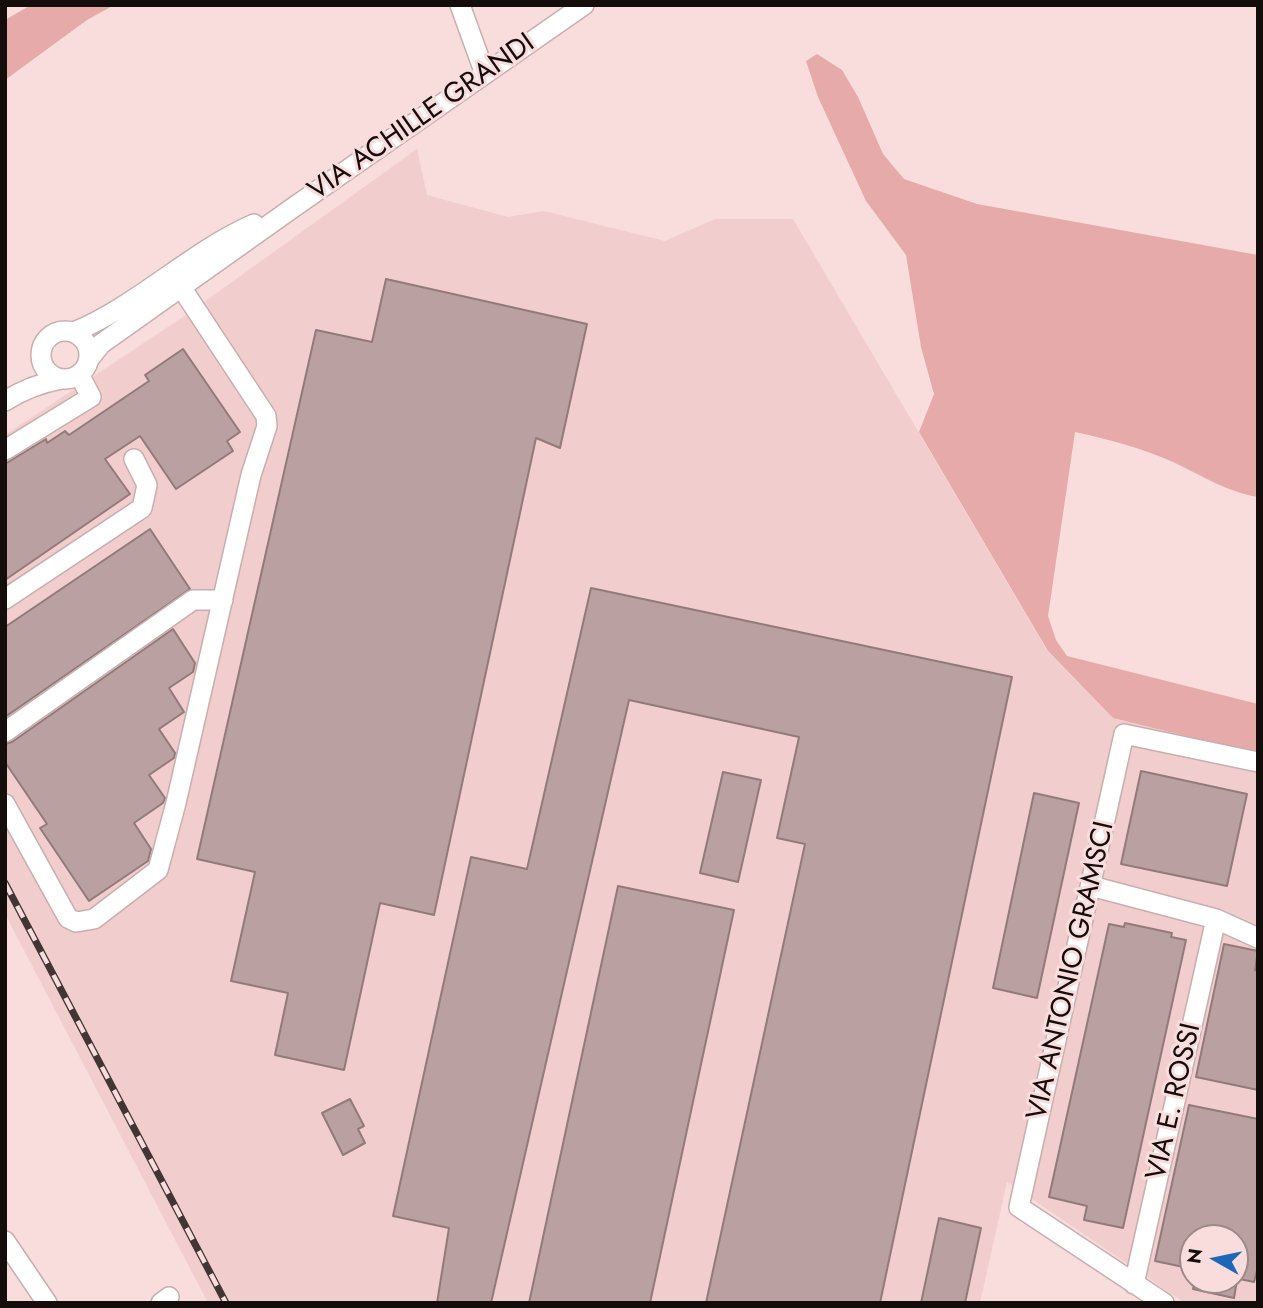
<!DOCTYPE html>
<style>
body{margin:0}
#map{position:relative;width:1263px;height:1308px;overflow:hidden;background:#f8dddc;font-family:Jost,sans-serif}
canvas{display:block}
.frame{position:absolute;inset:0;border:7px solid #150c0c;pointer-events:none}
.north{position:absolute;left:1179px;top:1224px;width:70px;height:70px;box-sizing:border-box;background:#f8dddc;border:2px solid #9d8989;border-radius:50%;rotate:279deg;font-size:19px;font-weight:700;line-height:28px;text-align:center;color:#150c0c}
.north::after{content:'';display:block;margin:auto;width:24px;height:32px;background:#1d67b7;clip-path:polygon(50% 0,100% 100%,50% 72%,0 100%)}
</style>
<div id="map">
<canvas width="1263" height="1308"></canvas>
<div class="frame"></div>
<div class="north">N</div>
</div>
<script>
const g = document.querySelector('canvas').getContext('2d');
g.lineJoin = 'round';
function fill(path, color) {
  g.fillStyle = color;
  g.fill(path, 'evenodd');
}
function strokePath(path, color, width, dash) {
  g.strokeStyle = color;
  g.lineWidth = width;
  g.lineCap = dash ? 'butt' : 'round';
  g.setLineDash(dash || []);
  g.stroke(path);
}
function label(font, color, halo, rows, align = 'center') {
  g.font = font + ' Jost,sans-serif';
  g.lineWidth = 6;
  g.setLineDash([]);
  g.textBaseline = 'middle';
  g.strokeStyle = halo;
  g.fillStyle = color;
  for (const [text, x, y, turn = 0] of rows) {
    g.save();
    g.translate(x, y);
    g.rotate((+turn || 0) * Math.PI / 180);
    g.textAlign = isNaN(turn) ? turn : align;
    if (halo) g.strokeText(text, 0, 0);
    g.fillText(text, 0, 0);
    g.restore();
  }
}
fill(new Path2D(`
 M417,149L427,195L508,217L544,211L665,241L715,219H793L1048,652L1113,718L1258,755V1303H1185L1007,1182L980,1303H208L5,914V435L186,315ZM1193,1238H1235V1280H1193Z`), '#f1cecd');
fill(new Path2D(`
 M31,5H114L87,20L5,80V20Z
 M817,54L842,70L858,97L883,154L904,179L977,204L1258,255V497C1227,492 1201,475 1173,462C1142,448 1108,439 1075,432L1048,616L1056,640L1067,656L1258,704V754L1113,718L1048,651L919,432L934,394L921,347L906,255L866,201L818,97L806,61Z`), '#e5aaa9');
const building = new Path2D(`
 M386,279L587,324L560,448L536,438L434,915L380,903L344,1070L275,1055L288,993L231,981L255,872L197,859L316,330L372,342Z
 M183,349L240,432L227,441L233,451L176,489L140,436L105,459L130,494L5,580V464L46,439L47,443L65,431L69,435L149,381L145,375Z
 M150,529L190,589L5,717V627Z
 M591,588L1012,677L880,1303H706L805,844L777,838L799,737L629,700L491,1303H437L449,1228L393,1216L471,857L527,869Z
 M173,629L195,663L193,672L169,688L184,712L159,729L175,753L174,758L149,775L165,798L163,803L134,823L151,849L148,861L89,901L40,828L47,824L5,762V744L12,742Z
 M1141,771L1247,794L1227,886L1121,864Z
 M723,772L761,780L738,882L700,873Z
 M1034,793L1079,803L1037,998L993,988Z
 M618,886L734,910L650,1303H529Z
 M1125,923L1172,933L1171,937L1186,940L1123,1228L1084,1220L1087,1206L1049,1197L1109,924L1124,927Z
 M1224,944L1258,951L1255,970L1258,971V1090L1196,1077Z
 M350,1099L364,1126L358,1129L365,1143L343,1155L322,1113Z
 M1189,1105L1258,1119V1267L1254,1282L1235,1278V1238H1193V1269L1155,1261Z
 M939,1218L981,1228L965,1303H921Z
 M1195,1280H1237L1234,1298L1193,1289Z`);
fill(building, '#baa0a0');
strokePath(building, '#937a7a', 2);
const minor = new Path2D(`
 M460,5L485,74
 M41 355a24 24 0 1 1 48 0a24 24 0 1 1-48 0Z
 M74,332C139,305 190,252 254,224
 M89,359L101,344L294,207L584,5
 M5,401C24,389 40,383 62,379
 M5,450L91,397L79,374
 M5,599L142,508L147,485L134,459
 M5,732L193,600H223
 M5,804L68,918L76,922L94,919L158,870L176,803L251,475L267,426L266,416L181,287
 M1091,886L1216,919L1258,938
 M5,1241L47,1303
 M1134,1284L1216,919
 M161,1303L169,1297
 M1164,1303L1019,1207L1124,734L1258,762`);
strokePath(minor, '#c8aeae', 22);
strokePath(minor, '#fff', 19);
const rail = new Path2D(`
 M5,883L226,1303`);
strokePath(rail, '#423635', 7);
strokePath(rail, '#f8dddc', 4.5, [13]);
label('28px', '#150c0c', '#f8dddc', [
 ["VIA ACHILLE GRANDI",422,118,-35],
 ["VIA ANTONIO GRAMSCI",1072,971,-77],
 ["VIA E. ROSSI",1175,1102,-77]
]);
</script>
